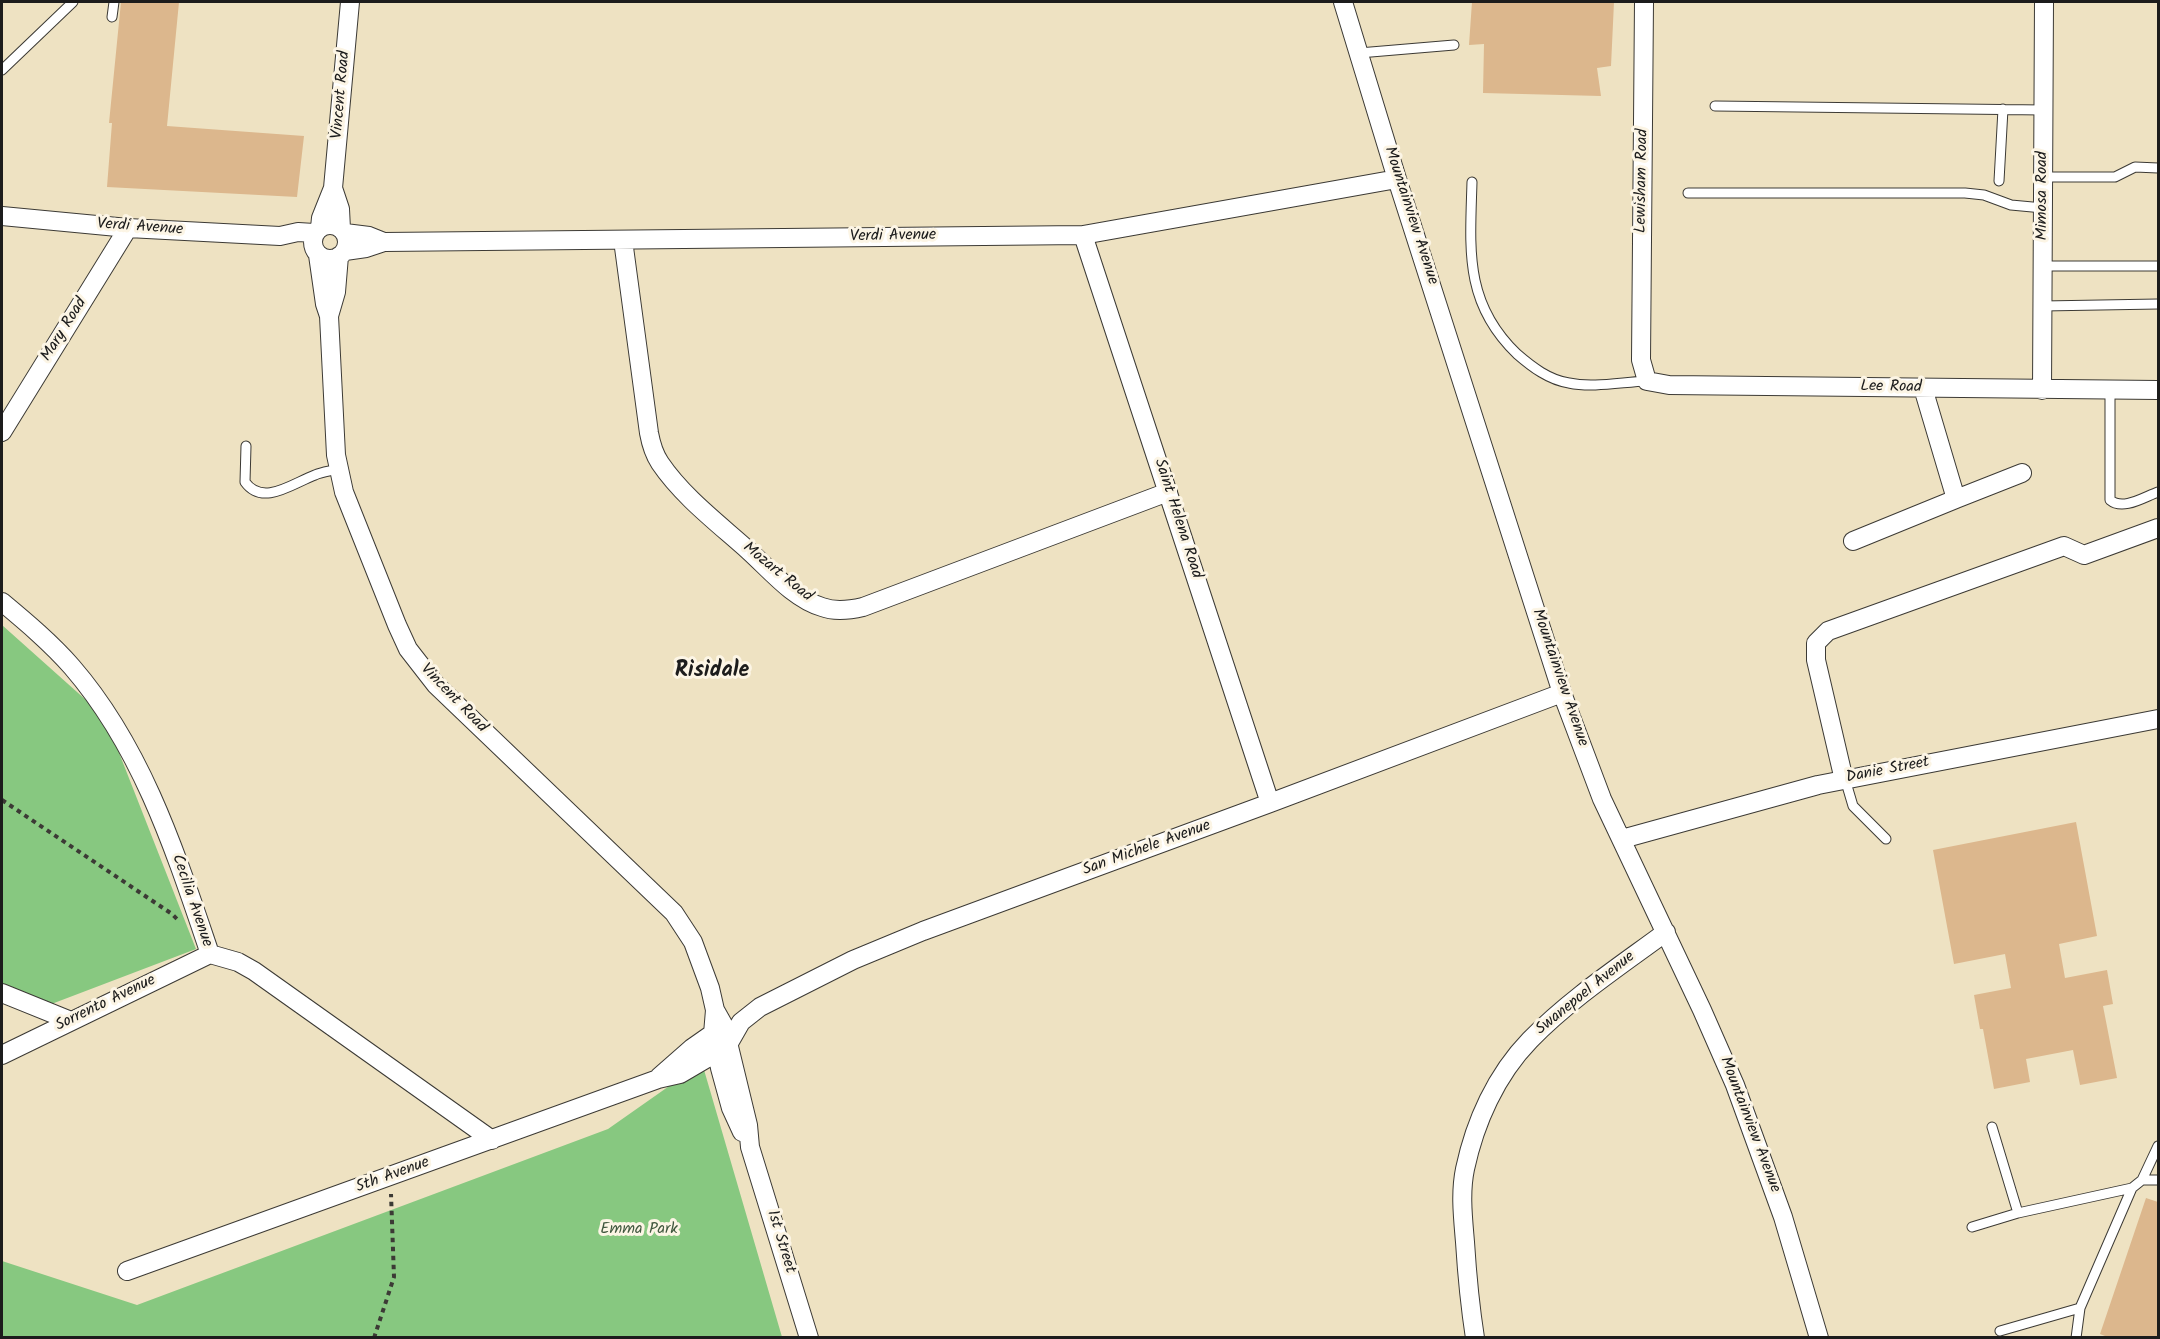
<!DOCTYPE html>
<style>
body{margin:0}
#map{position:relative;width:2160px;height:1339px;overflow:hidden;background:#eee2c2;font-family:Kalam,sans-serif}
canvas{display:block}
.frame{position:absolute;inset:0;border:3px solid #1c1c1c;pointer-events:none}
</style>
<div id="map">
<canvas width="2160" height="1339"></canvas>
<div class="frame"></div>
</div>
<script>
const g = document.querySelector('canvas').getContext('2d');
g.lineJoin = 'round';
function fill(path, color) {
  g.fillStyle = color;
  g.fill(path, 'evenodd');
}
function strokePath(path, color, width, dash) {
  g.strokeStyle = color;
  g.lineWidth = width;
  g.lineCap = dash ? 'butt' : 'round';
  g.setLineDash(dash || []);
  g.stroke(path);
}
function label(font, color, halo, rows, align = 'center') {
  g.font = font + ' Kalam,sans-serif';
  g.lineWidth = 6;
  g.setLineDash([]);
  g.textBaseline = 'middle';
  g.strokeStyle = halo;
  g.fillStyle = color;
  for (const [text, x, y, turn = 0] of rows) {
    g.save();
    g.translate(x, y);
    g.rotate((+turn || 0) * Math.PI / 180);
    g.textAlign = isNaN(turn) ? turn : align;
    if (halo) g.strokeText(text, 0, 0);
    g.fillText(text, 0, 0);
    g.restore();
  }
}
fill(new Path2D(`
 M2,625L105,717L196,949L41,1008L2,993Z
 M702,1063L782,1337L2,1338V1261L137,1305L608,1129Z`), '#87c880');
fill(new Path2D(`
 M121,2H179L167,126L304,136L297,197L107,187L112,123H109Z
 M1472,2H1614L1611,66L1597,68L1601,96L1483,93L1484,44L1469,45Z
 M2076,822L2097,936L2059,944L2065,978L2107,970L2113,1004L2103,1006L2117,1078L2080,1085L2073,1050L2026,1059L2030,1082L1994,1089L1983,1029H1980L1974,995L2011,988L2005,954L1954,964L1933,850Z
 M2146,1198L2158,1202V1338H2110L2100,1334Z`), '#dcb78d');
const service = new Path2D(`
 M112,17L114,2
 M1359,53L1454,45
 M2,70L73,2
 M1715,106L2043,110
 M2043,177H2115L2135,167L2158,168
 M1999,181L2003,109
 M1472,182C1470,250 1464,303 1517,354C1532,367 1549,380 1569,383C1593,388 1622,382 1647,381
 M1688,193H1965L1984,195L2011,205L2043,208
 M2043,266H2158
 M2043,306L2158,304
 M2110,390V500C2123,511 2144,497 2158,492
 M246,446L245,482C263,507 293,483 315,475C322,472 331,471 338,469
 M1845,779L1853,806L1886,839
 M1992,1127L2018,1213
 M2142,1180L2158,1146
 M1972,1227L2018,1213L2132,1188
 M2000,1331L2080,1308
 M2076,1338L2080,1308L2132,1188L2142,1180H2158`);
const minor = new Path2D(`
 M1343,2L1397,179L1562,693L1602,799L1702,1010L1735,1085L1783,1217L1819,1338
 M1644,2L1641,360L1647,381L1669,385L2158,390
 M333,188L340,209L341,229
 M2,216L128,228L280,236L298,232L314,233
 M313 242a17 17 0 1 1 34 0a17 17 0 1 1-34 0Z
 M320,228L321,218L333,188L350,2
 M345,233L369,236L384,242L1083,235L1397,179
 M1083,235L1270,803
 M623,240L649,433C651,444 654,454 660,463C683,497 719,524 749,551C770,570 794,599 822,607C835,612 850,610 863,607L1168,492
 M345,251L366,248L384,242
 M318,255L325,304L329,316L336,455L344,492L397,625L408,649L436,685L674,913L693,942L710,988L715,1010L724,1026L748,1125L750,1147L809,1338
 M329,316L336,292L339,256
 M2042,390L2044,2
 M2,432L128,228
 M1956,499L2022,473
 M1853,541L1956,499L1923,388
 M2,602C26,622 51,643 72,667C143,749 176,854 210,954L238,962L254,971L492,1140
 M1844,780L1816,660V643L1828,631L2064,546L2084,555L2158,528
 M1622,839L1818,785L2158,719
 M2,993L71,1021
 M715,1010L713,1034L720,1068L731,1108L742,1132
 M2,1055L210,954
 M659,1077L692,1048L722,1027
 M127,1271L658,1079L680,1074L709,1057L729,1043L741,1022L760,1007L853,960L923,931L1270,803L1562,693
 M1475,1338C1470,1306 1467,1274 1465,1242C1463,1218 1460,1193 1465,1169C1475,1122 1496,1075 1530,1040C1570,999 1620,966 1666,932`);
strokePath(service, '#3c3a35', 11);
strokePath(minor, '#3c3a35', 20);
strokePath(new Path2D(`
 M2,800L172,914L179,921
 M374,1338L394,1277L391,1194`), '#3c3a35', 4, [4.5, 4.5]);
strokePath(service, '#fff', 9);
strokePath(minor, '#fff', 18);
label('16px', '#1c1c1c', '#fcf5e5', [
 ["Vincent Road",342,95,-85],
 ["Lewisham Road",1643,181,-89],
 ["Mimosa Road",2043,196,-90],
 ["Mountainview Avenue",1410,216,72],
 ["Verdi Avenue",140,228,4],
 ["Verdi Avenue",893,237,-1],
 ["Mary Road",65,330,-58],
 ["Lee Road",1891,388,1],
 ["Saint Helena Road",1177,519,72],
 ["Mozart Road",777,573,39],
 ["Mountainview Avenue",1559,678,71],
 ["Vincent Road",453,699,46],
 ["Danie Street",1888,771,-11],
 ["San Michele Avenue",1147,849,-20],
 ["Cecilia Avenue",191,901,71],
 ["Swanepoel Avenue",1586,994,-39],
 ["Sorrento Avenue",106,1004,-26],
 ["Mountainview Avenue",1749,1125,69],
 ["5th Avenue",393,1176,-20],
 ["1st Street",780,1242,73]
]);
label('16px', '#41583f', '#fcf5e5', [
 ["Emma Park",639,1230]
]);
label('bold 22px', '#1c1c1c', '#fcf5e5', [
 ["Risidale",712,672]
]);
</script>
